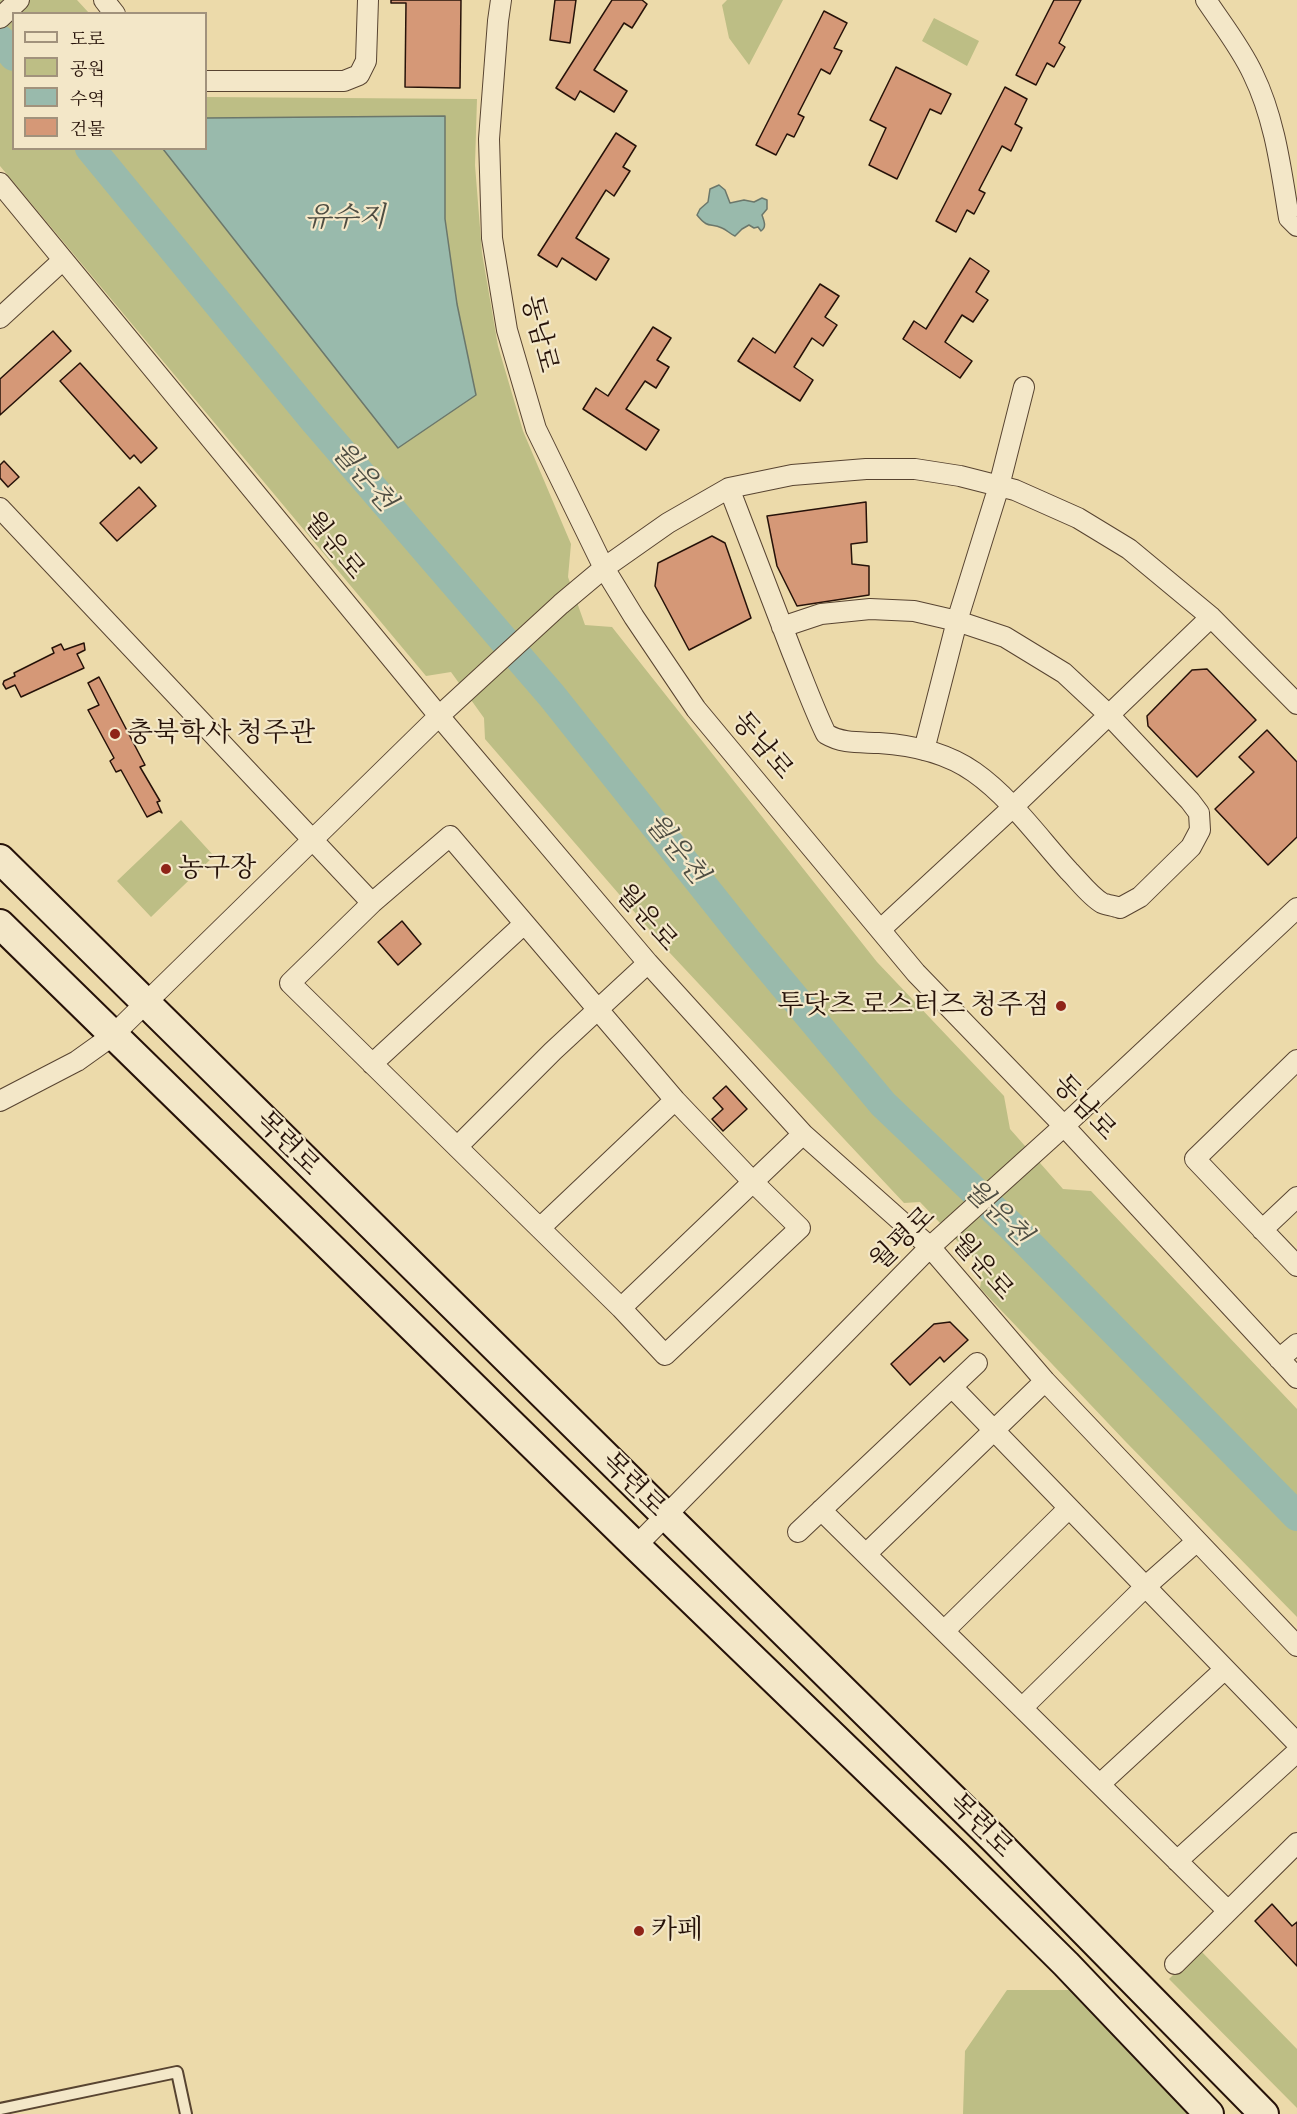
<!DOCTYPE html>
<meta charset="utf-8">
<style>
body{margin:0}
#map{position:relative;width:1297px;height:2114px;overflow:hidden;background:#ecdaaa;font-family:"EB Garamond","Noto Serif KR",serif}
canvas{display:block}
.legend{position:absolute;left:12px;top:12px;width:195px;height:138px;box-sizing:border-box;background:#f3e7c8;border:2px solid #a1927c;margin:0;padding:8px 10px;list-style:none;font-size:18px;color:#261209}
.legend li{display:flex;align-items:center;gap:12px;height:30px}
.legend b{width:30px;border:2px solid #a1927c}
</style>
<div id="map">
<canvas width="1297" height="2114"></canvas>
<ul class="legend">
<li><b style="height:8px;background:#f3e7c8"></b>도로</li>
<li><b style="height:16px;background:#bdbe85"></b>공원</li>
<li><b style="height:16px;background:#99baac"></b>수역</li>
<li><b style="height:16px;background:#d59877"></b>건물</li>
</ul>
</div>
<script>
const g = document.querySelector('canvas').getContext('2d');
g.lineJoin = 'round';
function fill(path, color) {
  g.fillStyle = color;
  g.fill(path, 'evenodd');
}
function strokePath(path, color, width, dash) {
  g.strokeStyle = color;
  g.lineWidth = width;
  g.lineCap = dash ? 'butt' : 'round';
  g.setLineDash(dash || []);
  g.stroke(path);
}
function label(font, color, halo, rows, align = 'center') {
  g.font = font + ' "EB Garamond","Noto Serif KR",serif';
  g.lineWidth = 4.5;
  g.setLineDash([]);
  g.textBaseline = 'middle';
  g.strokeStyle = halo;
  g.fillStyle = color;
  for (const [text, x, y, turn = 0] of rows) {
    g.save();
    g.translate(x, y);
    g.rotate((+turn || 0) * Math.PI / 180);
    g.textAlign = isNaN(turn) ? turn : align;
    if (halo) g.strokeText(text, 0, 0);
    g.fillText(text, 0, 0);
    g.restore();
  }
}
fill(new Path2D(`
 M0,0H77L89,13L14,14V148H206V97L477,99L475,165L482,253L498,346L523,431L571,544L568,577L585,625L612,627L877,962L1004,1096L1010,1129L1063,1189L1091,1191L1297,1409V1617L1125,1441L980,1288L983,1268L920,1202L904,1203L669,952L485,739L484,718L451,672L426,676L0,166Z
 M727,0H783L749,65L729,38L722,5Z
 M934,18L979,41L967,66L922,41Z
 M181,820L214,856L151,917L117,881Z
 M1199,1949L1297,2049V2108L1169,1979Z
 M1007,1990H1081L1194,2114H963L965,2051Z`), '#bdbe85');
const water = new Path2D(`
 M445,116V219L457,304L476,395L398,448L163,149L206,148V118Z
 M719,185L725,190L730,203L744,200L754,202L762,198L767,200V209L762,215C764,221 767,227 761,231L758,227L754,228L749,225L742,229L735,236C730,234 727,230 722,228C710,222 709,230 697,215L700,209L708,202L710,189Z`);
fill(water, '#99baac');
strokePath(water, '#6b776b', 1.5);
strokePath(new Path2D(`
 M0,40L14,56
 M90,148L314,420L552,696L747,941L883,1104L1012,1227L1297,1516`), '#99baac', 30);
const building = new Path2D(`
 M391,0H461L460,88L405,87L406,3H391Z
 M555,0H576L570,43L550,40Z
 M612,0H642L647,4L632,28L624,23L594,70L627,91L614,112L580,91L575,100L556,88Z
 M1054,0H1081L1059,43L1065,47L1054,67L1047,63L1036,85L1016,75Z
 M824,11L847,23L834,48L842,51L830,74L821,69L798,114L804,117L794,137L787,134L776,155L756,145Z
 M896,67L951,94L941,114L930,109L897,179L869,165L886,128L870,120Z
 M1005,87L1027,99L1015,124L1022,128L1011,151L1002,146L979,190L985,193L974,214L967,210L956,232L936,221Z
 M616,133L636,146L623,167L630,171L614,196L606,190L576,238L609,259L596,280L562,258L557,267L538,255Z
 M970,258L989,271L976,292L988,300L973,322L962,315L945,342L972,361L960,378L903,339L914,321L926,329Z
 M820,284L839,296L825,317L837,325L823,346L812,338L794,367L813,380L800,401L738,361L753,338L775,353Z
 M653,327L671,338L657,360L669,367L656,388L645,381L626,409L659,430L646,450L583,409L596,388L608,396Z
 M53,331L71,351L0,415V379Z
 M80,363L157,448L141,463L134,455L130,459L60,381Z
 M4,461L19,477L8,487L0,478V465Z
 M139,487L156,506L117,541L100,523Z
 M866,502L867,542L851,544L852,564L869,566V595L797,606L777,566L767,516Z
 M712,536L725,543L751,618L689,650L655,586L658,563Z
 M84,643L85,650L77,654L84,668L21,697L15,685L6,689L3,684L4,681L15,676L14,673L54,653L52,648L61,644L64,650Z
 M1207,669L1256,720L1197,777L1148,726L1147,716L1192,670Z
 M99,677L145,765L140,767L160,801L157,802L162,813L159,811L147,817L121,770L116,772L110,761L114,758L88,710L99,705L88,683Z
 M1267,730L1297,762V837L1268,865L1215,809L1254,772L1239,757Z
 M402,921L421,944L398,965L378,942Z
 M726,1086L747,1109L723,1131L712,1119L723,1109L713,1098Z
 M950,1322L968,1340L944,1362L940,1357L910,1385L891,1364L934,1324Z
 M1272,1904L1292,1926L1297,1922V1966L1255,1921Z`);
fill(building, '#d59877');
strokePath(building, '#261209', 1.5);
const lane = new Path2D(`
 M0,2109L177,2072L186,2114`);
const street = new Path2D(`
 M104,0L115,14
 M501,0L498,21L489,139L492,238L507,330L536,429L604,568L634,617L696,709L916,973L1064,1126L1297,1378
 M1206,0C1222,24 1241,48 1253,74C1275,119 1281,170 1289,218L1297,226
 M0,18L19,0
 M206,81H344L359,75L366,61L368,0
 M0,183L439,716L648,963L803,1134L930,1247L1045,1381L1297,1646
 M0,318L63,260
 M729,488C750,543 771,598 792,652C803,679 813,707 826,734C843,744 859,742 879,743C911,745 947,753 974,772C1011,798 1039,838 1069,871C1079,881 1090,896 1102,903C1107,905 1115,906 1120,908L1140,897L1191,847L1200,830L1199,813L1190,801L1109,715L1064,673L1005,637L957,621L914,611L870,609L821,614L782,627
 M0,508L372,903L290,983L621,1308L803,1134
 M924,750L957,621L999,486L1024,387
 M372,903L450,836L675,1100L753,1182L800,1228L665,1355L621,1308
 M881,929L1013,807L1211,617
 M1297,1060L1195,1159L1297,1266
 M372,1064L524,924
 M0,1101L77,1061L112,1036L439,716L561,604L604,568L668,523L729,488L792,475L866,469H915L960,476L1015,490L1078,518L1129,549L1211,617L1297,704
 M457,1147L553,1051L648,963
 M540,1228L675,1100
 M1262,1230L1297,1197
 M1279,1359L1297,1344
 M952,1387L1297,1743
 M821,1510L1228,1911
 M798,1532L977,1363
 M636,1546L930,1247L1064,1126L1297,908
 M866,1554L1045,1381
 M944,1631L1069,1508
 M1022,1708L1145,1587L1197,1541
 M1100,1784L1225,1669
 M1177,1861L1297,1752
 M1175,1964L1297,1843`);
const secondary = new Path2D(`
 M0,859L992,1837L1264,2114
 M0,924L636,1546L955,1854L1066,1964L1209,2114`);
strokePath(lane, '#584431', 14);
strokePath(street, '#584431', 22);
strokePath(secondary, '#261209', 32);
strokePath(lane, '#f3e7c8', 10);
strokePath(street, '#f3e7c8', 20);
strokePath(secondary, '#f3e7c8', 28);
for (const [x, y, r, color] of [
 [115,734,6,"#8f2418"],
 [166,869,6,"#8f2418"],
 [1061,1006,6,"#8f2418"],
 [639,1931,6,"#8f2418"]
]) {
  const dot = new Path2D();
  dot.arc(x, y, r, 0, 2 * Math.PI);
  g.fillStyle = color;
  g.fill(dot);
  strokePath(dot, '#f3e7c8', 2);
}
label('27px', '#261209', '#f3e7c8', [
 ["동남로",539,334,76],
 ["월운로",334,546,51],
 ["동남로",762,746,50],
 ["월운로",646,918,49],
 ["동남로",1084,1108,47],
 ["목련로",287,1144,45],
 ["월평로",903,1239,-44],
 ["월운로",982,1267,49],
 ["목련로",633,1485,45],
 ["목련로",980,1826,45]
]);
label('27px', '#261209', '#f3e7c8', [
 ["충북학사 청주관",127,734],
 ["농구장",178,869],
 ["투닷츠 로스터즈 청주점",1049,1006,"right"],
 ["카페",651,1931]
], 'left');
label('italic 28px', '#4e4d42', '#f3e7c8', [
 ["유수지",345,218],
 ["월운천",363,477,49],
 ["월운천",676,849,51],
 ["월운천",997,1213,44]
]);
</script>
